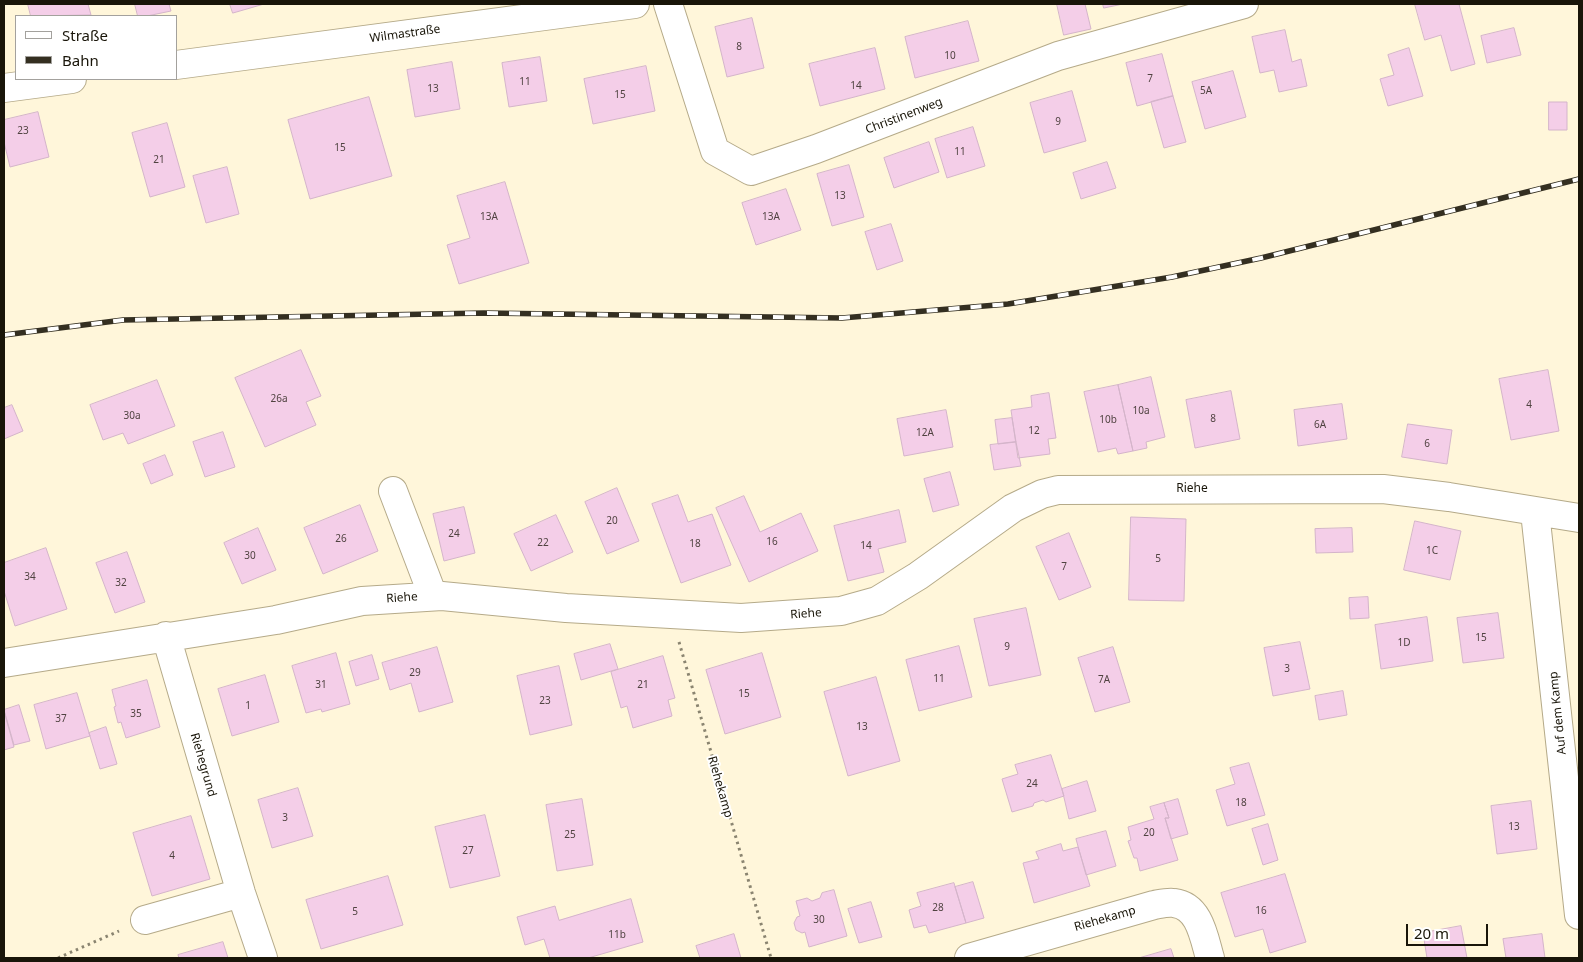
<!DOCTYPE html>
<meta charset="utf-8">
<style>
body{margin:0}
#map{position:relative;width:1583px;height:962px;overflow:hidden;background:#fff6da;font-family:"Noto Sans",sans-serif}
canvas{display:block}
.frame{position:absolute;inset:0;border:5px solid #191509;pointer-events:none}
.legend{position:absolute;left:15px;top:15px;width:162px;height:65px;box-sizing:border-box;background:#fff;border:1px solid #a3a19d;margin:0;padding:6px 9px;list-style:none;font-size:15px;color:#191509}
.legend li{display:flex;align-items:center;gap:10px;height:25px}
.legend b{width:25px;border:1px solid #a3a19d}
.scale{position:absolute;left:1406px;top:924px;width:82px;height:22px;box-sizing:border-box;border:2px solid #191509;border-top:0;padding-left:6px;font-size:15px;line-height:18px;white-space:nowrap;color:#191509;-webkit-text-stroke:4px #fff;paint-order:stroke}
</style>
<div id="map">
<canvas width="1583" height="962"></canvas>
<div class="frame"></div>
<ul class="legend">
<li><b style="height:6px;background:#fff"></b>Straße</li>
<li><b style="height:6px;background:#342f21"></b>Bahn</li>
</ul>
<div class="scale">20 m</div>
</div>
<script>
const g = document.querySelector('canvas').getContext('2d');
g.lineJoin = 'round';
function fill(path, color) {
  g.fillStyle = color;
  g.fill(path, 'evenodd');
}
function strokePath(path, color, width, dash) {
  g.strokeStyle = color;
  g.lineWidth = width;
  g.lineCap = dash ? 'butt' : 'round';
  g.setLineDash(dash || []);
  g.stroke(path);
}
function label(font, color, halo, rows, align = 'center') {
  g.font = font + ' "Noto Sans",sans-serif';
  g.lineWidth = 4;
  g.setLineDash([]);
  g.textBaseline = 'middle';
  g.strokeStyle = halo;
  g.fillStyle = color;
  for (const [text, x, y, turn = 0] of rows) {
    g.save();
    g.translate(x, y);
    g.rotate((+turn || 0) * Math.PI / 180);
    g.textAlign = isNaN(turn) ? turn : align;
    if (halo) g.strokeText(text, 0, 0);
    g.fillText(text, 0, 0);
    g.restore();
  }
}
const building = new Path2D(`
 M28,4H88L91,15L31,16Z
 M135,4H169L171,11L147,16H138Z
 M230,4H264L233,13Z
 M1057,4H1085L1091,29L1064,35Z
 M1103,4H1123L1104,8Z
 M1415,4H1459L1475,64L1451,71L1441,35L1425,40Z
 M752,18L764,68L727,77L715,27Z
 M968,21L979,61L915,78L905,37Z
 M1514,28L1521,55L1487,63L1481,36Z
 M1285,30L1292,62L1301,59L1307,86L1279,92L1274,70L1260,73L1252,37Z
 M875,48L885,89L820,106L809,64Z
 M1409,48L1423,96L1388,106L1380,79L1394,75L1388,55Z
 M1162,54L1173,96L1137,106L1126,63Z
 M540,57L547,101L509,107L502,63Z
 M452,62L460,109L415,117L407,70Z
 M646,66L655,111L593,124L584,79Z
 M1233,71L1246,117L1205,129L1192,82Z
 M1072,91L1086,141L1044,153L1030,103Z
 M1173,96L1186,142L1164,148L1151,102Z
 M369,97L392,176L310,199L288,120Z
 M1549,102H1567V130H1549Z
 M38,112L49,157L10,167L4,142V120Z
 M167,123L185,187L150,197L132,133Z
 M973,127L985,166L947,178L935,139Z
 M929,142L939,172L894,188L884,158Z
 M1107,162L1116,188L1081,199L1073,173Z
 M849,165L864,217L832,226L817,174Z
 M227,167L239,214L206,223L193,176Z
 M505,182L529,263L459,284L447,245L470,238L457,196Z
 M786,189L801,230L756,245L742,203Z
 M891,224L903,261L877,270L865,232Z
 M301,350L321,396L306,402L316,425L265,447L235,378Z
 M1548,370L1559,431L1511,440L1499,379Z
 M1151,377L1165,437L1146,442L1147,448L1133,451L1118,385Z
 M157,380L175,426L128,444L123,433L103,440L90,405Z
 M1118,385L1133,451L1118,454L1116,448L1098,452L1084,392Z
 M1231,391L1240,439L1195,448L1186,400Z
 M1049,393L1056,438L1048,439L1050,454L1018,458L1011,410L1032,407L1031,396Z
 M1342,404L1347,439L1298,446L1294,410Z
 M12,405L23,431L4,439V408Z
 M946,410L953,447L904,456L897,419Z
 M1012,418L1016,442L998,444L995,420Z
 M1408,424L1452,430L1447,464L1402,457Z
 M223,432L235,467L205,477L193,442Z
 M1016,442L1021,466L994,470L990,445Z
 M165,455L173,475L151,484L143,464Z
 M950,472L959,505L933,512L924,479Z
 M617,488L639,541L607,554L585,502Z
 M678,495L688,522L712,514L731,565L681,583L652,504Z
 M744,496L760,532L801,513L818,551L749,582L716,508Z
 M360,505L378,551L323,574L304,528Z
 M464,507L475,553L444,561L433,514Z
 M899,510L906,542L878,549L884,572L848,581L834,526Z
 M556,515L573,552L531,571L514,534Z
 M1131,517L1186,519L1184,601L1129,600Z
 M1415,521L1461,531L1450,580L1404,570Z
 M258,528L276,570L242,584L224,543Z
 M1352,528L1353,552L1316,553L1315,529Z
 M1069,533L1091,587L1059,600L1036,547Z
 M46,548L67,609L15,626L4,591V563Z
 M127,552L145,602L115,613L96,563Z
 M1368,597L1369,618L1350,619L1349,598Z
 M1026,608L1041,675L989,686L974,619Z
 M1498,613L1504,658L1463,663L1457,618Z
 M1427,617L1433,661L1381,669L1375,625Z
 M1300,642L1310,689L1273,696L1264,648Z
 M610,644L618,669L581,680L574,654Z
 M959,646L972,697L919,711L906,660Z
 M437,647L453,702L419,712L411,683L390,690L382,663Z
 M1113,647L1130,702L1095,712L1078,658Z
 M336,653L350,704L322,712L321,709L306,713L292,666Z
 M762,653L781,717L725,734L706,670Z
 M372,655L379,679L356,686L349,662Z
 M663,656L675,698L668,700L672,716L633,728L627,706L621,708L611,672Z
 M559,666L572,725L530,735L517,676Z
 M265,675L279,722L232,736L218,689Z
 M876,677L900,761L848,776L824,692Z
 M147,680L160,727L126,738L121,722L118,723L114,707L116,706L112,690Z
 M1343,691L1347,715L1319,720L1315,696Z
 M77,693L90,736L46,749L34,705Z
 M19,705L30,741L14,745L4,710Z
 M4,711L14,747L4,750Z
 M106,727L117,764L100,769L89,733Z
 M1051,755L1064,796L1046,802L1043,800L1034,803L1033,806L1012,812L1002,779L1018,774L1015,765Z
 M1249,763L1265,815L1227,826L1216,790L1235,784L1230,768Z
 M1087,781L1096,811L1069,819L1062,789Z
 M298,788L313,836L272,848L258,800Z
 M582,799L593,865L557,871L546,805Z
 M1178,799L1188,834L1171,839L1165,818H1169L1164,803Z
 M1531,801L1537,849L1497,854L1491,806Z
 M1164,803L1169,818H1165L1178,860L1140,871L1137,858H1134L1128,841L1131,840L1128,827L1154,819L1150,807Z
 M485,815L500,876L450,888L435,827Z
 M191,816L210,879L152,896L133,833Z
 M1268,824L1278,860L1263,865L1252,829Z
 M1106,831L1116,866L1086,875L1076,839Z
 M1061,844L1063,851L1078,847L1090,886L1034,903L1023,863L1039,859L1036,852Z
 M1285,874L1306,942L1270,953L1263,929L1235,937L1221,893Z
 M388,876L403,925L321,949L306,900Z
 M973,882L984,918L966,923L955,887Z
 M954,883L966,923L929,933L926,925L914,928L909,910L921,906L917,893Z
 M834,890L847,936L809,947L805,932L802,933L796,930L794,923L797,917L800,916L796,901L807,898L812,901L820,898L822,893Z
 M631,899L643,942L588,958H550L544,939L525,945L517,917L555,906L559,920Z
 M871,902L882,937L859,943L848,909Z
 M1461,926L1467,958H1427L1423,933Z
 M734,934L741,958H700L696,946Z
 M1542,934L1545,958H1506L1503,939Z
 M223,942L228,958H179L178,955Z
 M1171,949L1174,958H1139Z`);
fill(building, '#f4cee8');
strokePath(building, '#d4b4ca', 1);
const minor = new Path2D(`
 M668,4L715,151L751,171L816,149L1058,56L1244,4
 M176,65L635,4
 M4,88L72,79
 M393,491L433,596
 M1535,512L1579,915
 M166,636L241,893L263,958
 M4,663L276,620L362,601L442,596L566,608L741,618L841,611L877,601L918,576L1013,508L1042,494L1058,490L1383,489L1449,497L1579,518
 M145,920L241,893
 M969,958L1154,905C1160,904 1168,902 1174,903C1200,906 1204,938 1210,958`);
strokePath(minor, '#b5aa89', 30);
strokePath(new Path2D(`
 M679,642L771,958
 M58,958L119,931`), '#8a8470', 3, [2.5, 4]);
strokePath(minor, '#fff', 28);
const rail = new Path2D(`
 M4,335L123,320L484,313L842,318L1008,304L1172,277L1261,258L1579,179`);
strokePath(rail, '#342f21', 5.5);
strokePath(rail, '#fff', 4, [11]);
label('10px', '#504341', null, [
 ["8",739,47],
 ["10",950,56],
 ["7",1150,79],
 ["11",525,82],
 ["14",856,86],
 ["13",433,89],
 ["5A",1206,91],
 ["15",620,95],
 ["9",1058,122],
 ["23",23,131],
 ["15",340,148],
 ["11",960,152],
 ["21",159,160],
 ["13",840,196],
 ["13A",489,217],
 ["13A",771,217],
 ["26a",279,399],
 ["4",1529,405],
 ["10a",1141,411],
 ["30a",132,416],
 ["8",1213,419],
 ["10b",1108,420],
 ["6A",1320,425],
 ["12",1034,431],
 ["12A",925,433],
 ["6",1427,444],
 ["20",612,521],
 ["24",454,534],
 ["26",341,539],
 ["16",772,542],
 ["22",543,543],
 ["18",695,544],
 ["14",866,546],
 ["1C",1432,551],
 ["30",250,556],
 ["5",1158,559],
 ["7",1064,567],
 ["34",30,577],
 ["32",121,583],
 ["15",1481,638],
 ["1D",1404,643],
 ["9",1007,647],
 ["3",1287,669],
 ["29",415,673],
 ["11",939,679],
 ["7A",1104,680],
 ["31",321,685],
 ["21",643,685],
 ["15",744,694],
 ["23",545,701],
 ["1",248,706],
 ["35",136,714],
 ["37",61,719],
 ["13",862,727],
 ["24",1032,784],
 ["18",1241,803],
 ["3",285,818],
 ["13",1514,827],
 ["20",1149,833],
 ["25",570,835],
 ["27",468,851],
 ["4",172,856],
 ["28",938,908],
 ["16",1261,911],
 ["5",355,912],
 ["30",819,920],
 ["11b",617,935]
]);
label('12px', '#191509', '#fff', [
 ["Wilmastraße",405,34,-8],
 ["Christinenweg",904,116,-21],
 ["Riehe",1192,489],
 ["Riehe",402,598,-4],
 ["Riehe",806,614,-4],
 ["Auf dem Kamp",1558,713,-96],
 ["Riehegrund",203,765,74],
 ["Riehekamp",720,787,74],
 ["Riehekamp",1105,919,-16]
]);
</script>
